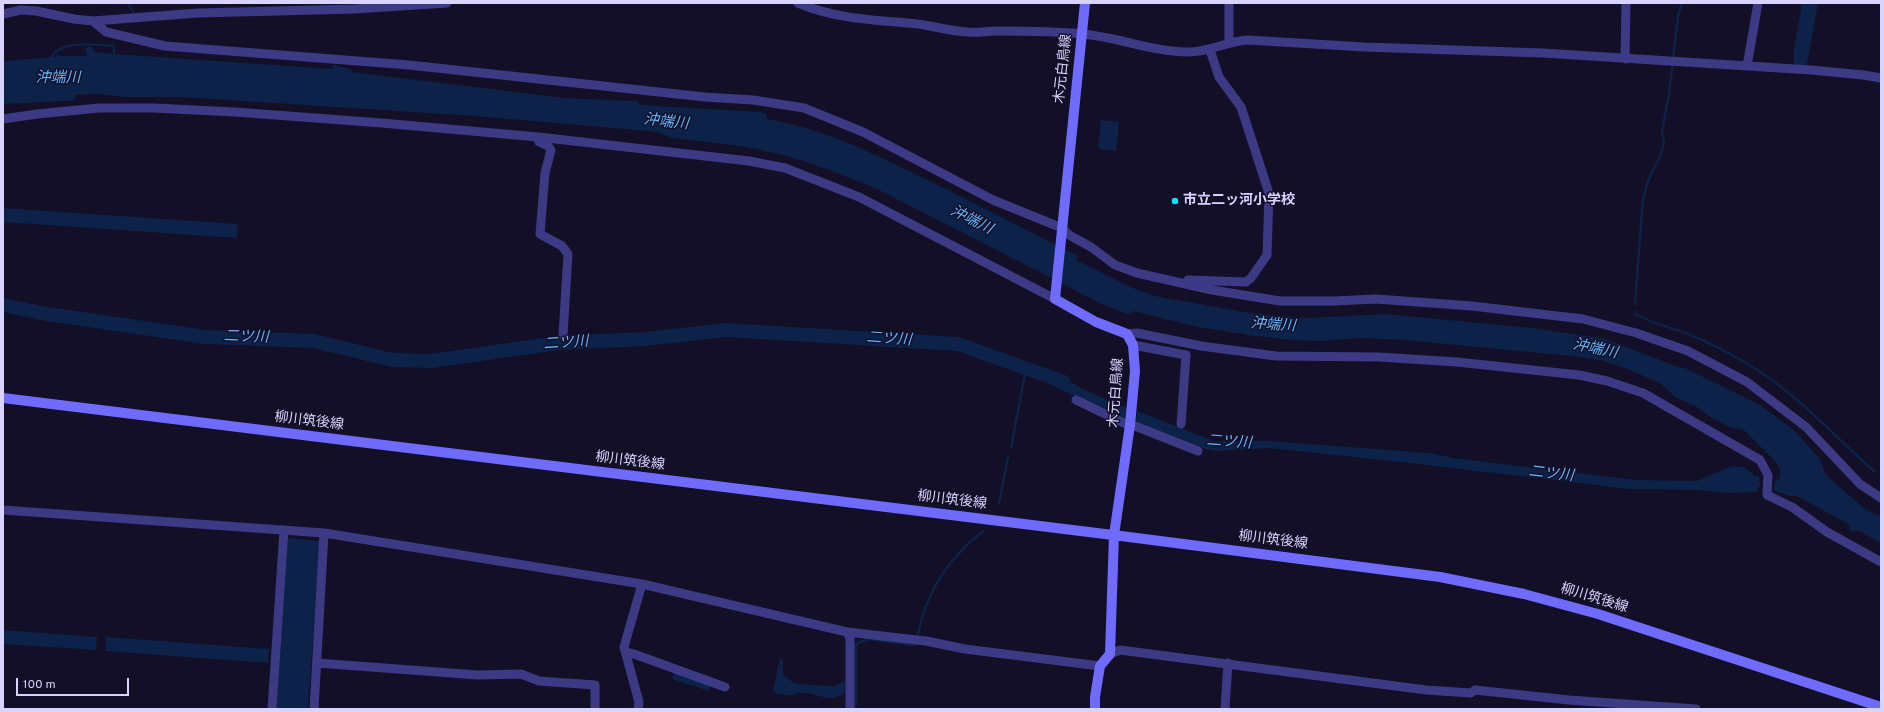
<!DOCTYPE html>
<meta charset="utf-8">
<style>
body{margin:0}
#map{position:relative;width:1884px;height:712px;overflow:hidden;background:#130f26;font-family:Overpass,sans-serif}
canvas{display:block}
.frame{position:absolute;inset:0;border:4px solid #d9d4ff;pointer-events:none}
.scale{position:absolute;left:16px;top:678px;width:113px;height:18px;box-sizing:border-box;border:2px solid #d9d4ff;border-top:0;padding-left:5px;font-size:12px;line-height:14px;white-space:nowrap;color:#d9d4ff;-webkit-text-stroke:3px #130f26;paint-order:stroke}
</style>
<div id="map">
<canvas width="1884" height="712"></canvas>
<div class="frame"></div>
<div class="scale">100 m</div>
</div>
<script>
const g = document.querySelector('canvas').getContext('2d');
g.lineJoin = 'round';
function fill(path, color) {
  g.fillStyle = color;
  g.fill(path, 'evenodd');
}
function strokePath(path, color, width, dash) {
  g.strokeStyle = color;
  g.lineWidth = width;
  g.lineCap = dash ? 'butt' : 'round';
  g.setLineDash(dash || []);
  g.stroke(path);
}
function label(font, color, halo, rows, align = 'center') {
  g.font = font + ' Overpass,"Noto Sans JP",sans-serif';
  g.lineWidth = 3;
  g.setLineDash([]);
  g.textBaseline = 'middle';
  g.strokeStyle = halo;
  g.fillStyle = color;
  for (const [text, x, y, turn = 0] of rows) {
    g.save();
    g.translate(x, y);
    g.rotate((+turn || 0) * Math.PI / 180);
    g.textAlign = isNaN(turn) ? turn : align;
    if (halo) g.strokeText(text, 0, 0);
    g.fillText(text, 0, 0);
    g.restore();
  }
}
fill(new Path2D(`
 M1802,3H1818L1807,64L1804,73H1793L1794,64V50Z
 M87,47H91L95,52L115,54L333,69V65L351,69L352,72L564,98L637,101L641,105L760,112L766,114L767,119C817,127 864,149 909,171C966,198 1022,228 1078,256L1076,260L1130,287L1155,296L1250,313L1306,318L1386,314L1532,328L1606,339L1678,367L1685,368L1760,405L1794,430L1820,459L1826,475L1865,509L1881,516V543C1870,538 1862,528 1849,531L1850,525L1797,496H1790L1774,490V482L1780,478V469L1775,461L1744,430L1730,427L1710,417L1697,407L1675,397L1660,383L1622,367L1600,360L1581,357L1405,340L1361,338L1322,341L1290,340L1248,335L1198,327L1133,311L1130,315L1104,305L877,189C842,175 807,160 770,152C738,144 704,142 672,138L660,133L648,131L474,116L181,97H125L100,94L76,95L75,100L69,101L3,104V61L55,57L58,54L60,56H87L85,49Z
 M1101,120L1119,122L1116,151L1098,149Z
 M3,208L238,224L237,238L3,222Z
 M1049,372L1069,381L1084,390L1127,408L1126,421L1045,382Z
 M1137,411L1214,441H1269L1429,453L1454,458L1635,480L1697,481L1732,466L1744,467L1755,476H1759L1760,487H1757V492L1728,493L1699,490L1630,489L1401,462L1269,448L1216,451L1205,449L1136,423Z
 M288,538L320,541L308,709H276Z
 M3,630L97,637L96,650L3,644Z
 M106,637L269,649L268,663L105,651Z
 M780,659H783V675L794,683L810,685L835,686L845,681V693C829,705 814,691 797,693C793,694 796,694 792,695C787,696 781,694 776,694L773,690Z
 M674,672L711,684L709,691L672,679Z`), '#0c2248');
strokePath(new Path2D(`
 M128,3L133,12
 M51,59C59,39 97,45 114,46V57
 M1635,304L1643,199L1648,181L1660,156L1664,143L1662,131L1669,94L1678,16L1682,3
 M1635,312V314C1651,323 1669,327 1686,333C1711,343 1737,357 1759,371C1802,399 1837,439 1875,472
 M1011,448L1026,369
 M999,503L1008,457
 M918,634C926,597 940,572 967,545C972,540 978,536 983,531
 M856,705V644L868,639L915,645`), '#0c2248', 2.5);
strokePath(new Path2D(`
 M3,305L47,314L206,337L314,341L392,360L432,361L558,343L645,339L726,330L958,344L1064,382`), '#0c2248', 14);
strokePath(new Path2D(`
 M798,3C833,18 871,20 908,23C928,24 947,31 967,32C977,33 987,31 997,31C1025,31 1054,31 1082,34C1118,37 1153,52 1189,52C1210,52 1227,41 1248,40L1364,47L1543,53L1811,70L1863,75L1881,78
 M3,14L21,10L36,11L74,19L93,21L198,13L355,9L447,3
 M93,21L106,32L165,46L409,65L705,97L753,100L804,108L863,132L993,200L1062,228L1069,235L1091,247L1115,265L1137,273L1212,290L1280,301H1334L1376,299L1472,306L1583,319L1636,333L1688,351L1747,382L1806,427L1860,484L1881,498
 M1229,43V3
 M1625,59L1626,3
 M1747,66L1758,3
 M3,119L37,114L99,108H154L235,112L382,123L538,137L749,161L785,168L859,197L1055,299
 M538,137L539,142L548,146L551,150L545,173L540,234L562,246L568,254L563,335
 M1188,280L1246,282L1251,278L1267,255L1269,194L1267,187L1241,107L1219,77L1210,50
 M1127,334L1137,333L1201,346L1276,356L1379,357L1457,362L1579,375L1607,381L1643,393L1760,460L1768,475L1767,495L1792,507L1827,532L1881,562
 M1133,345L1186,355L1181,424
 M1076,400L1130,426H1135L1198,451
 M3,510L324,533L642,584L847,632L926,641L965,649L1100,666
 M847,632L850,638V709
 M626,652L634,654L725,687
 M1110,654L1120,650L1426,690L1471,693L1475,690L1569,700L1696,709
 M317,663L478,675L521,674L539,681L595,685V709
 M272,709L284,530
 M314,709L324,533
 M638,709L639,702L624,647L642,584
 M1225,709L1228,663`), '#3d3a85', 9);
strokePath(new Path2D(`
 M1085,3L1055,299L1096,322L1127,334L1133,345L1135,371L1130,425L1114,535L1110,654L1100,666L1095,697V709
 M3,398L1121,536L1440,577L1524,594L1598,614L1881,707`), '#6f6bff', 10);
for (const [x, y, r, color] of [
 [1175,201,4,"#00e5ff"]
]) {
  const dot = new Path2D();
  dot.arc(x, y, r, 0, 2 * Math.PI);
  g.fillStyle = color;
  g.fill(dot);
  strokePath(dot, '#130f26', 1.5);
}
label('14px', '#d9d4ff', '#130f26', [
 ["木元白鳥線",1064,69,-84],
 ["木元白鳥線",1117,393,-86],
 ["柳川筑後線",309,422,7],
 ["柳川筑後線",630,462,7],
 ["柳川筑後線",952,501,7],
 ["柳川筑後線",1273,541,7],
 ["柳川筑後線",1594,599,17]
]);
label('bold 14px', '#d9d4ff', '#130f26', [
 ["市立二ッ河小学校",1183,201]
], 'left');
label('italic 15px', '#62b6ff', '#130f26', [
 ["沖端川",58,79],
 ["沖端川",666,123,6],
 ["沖端川",971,221,27],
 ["沖端川",1273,326,4],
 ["二ツ川",246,338,2],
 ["二ツ川",889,340,4],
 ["二ツ川",566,344,-4],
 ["沖端川",1595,350,12],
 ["二ツ川",1229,443,4],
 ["二ツ川",1551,475,6]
]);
</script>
